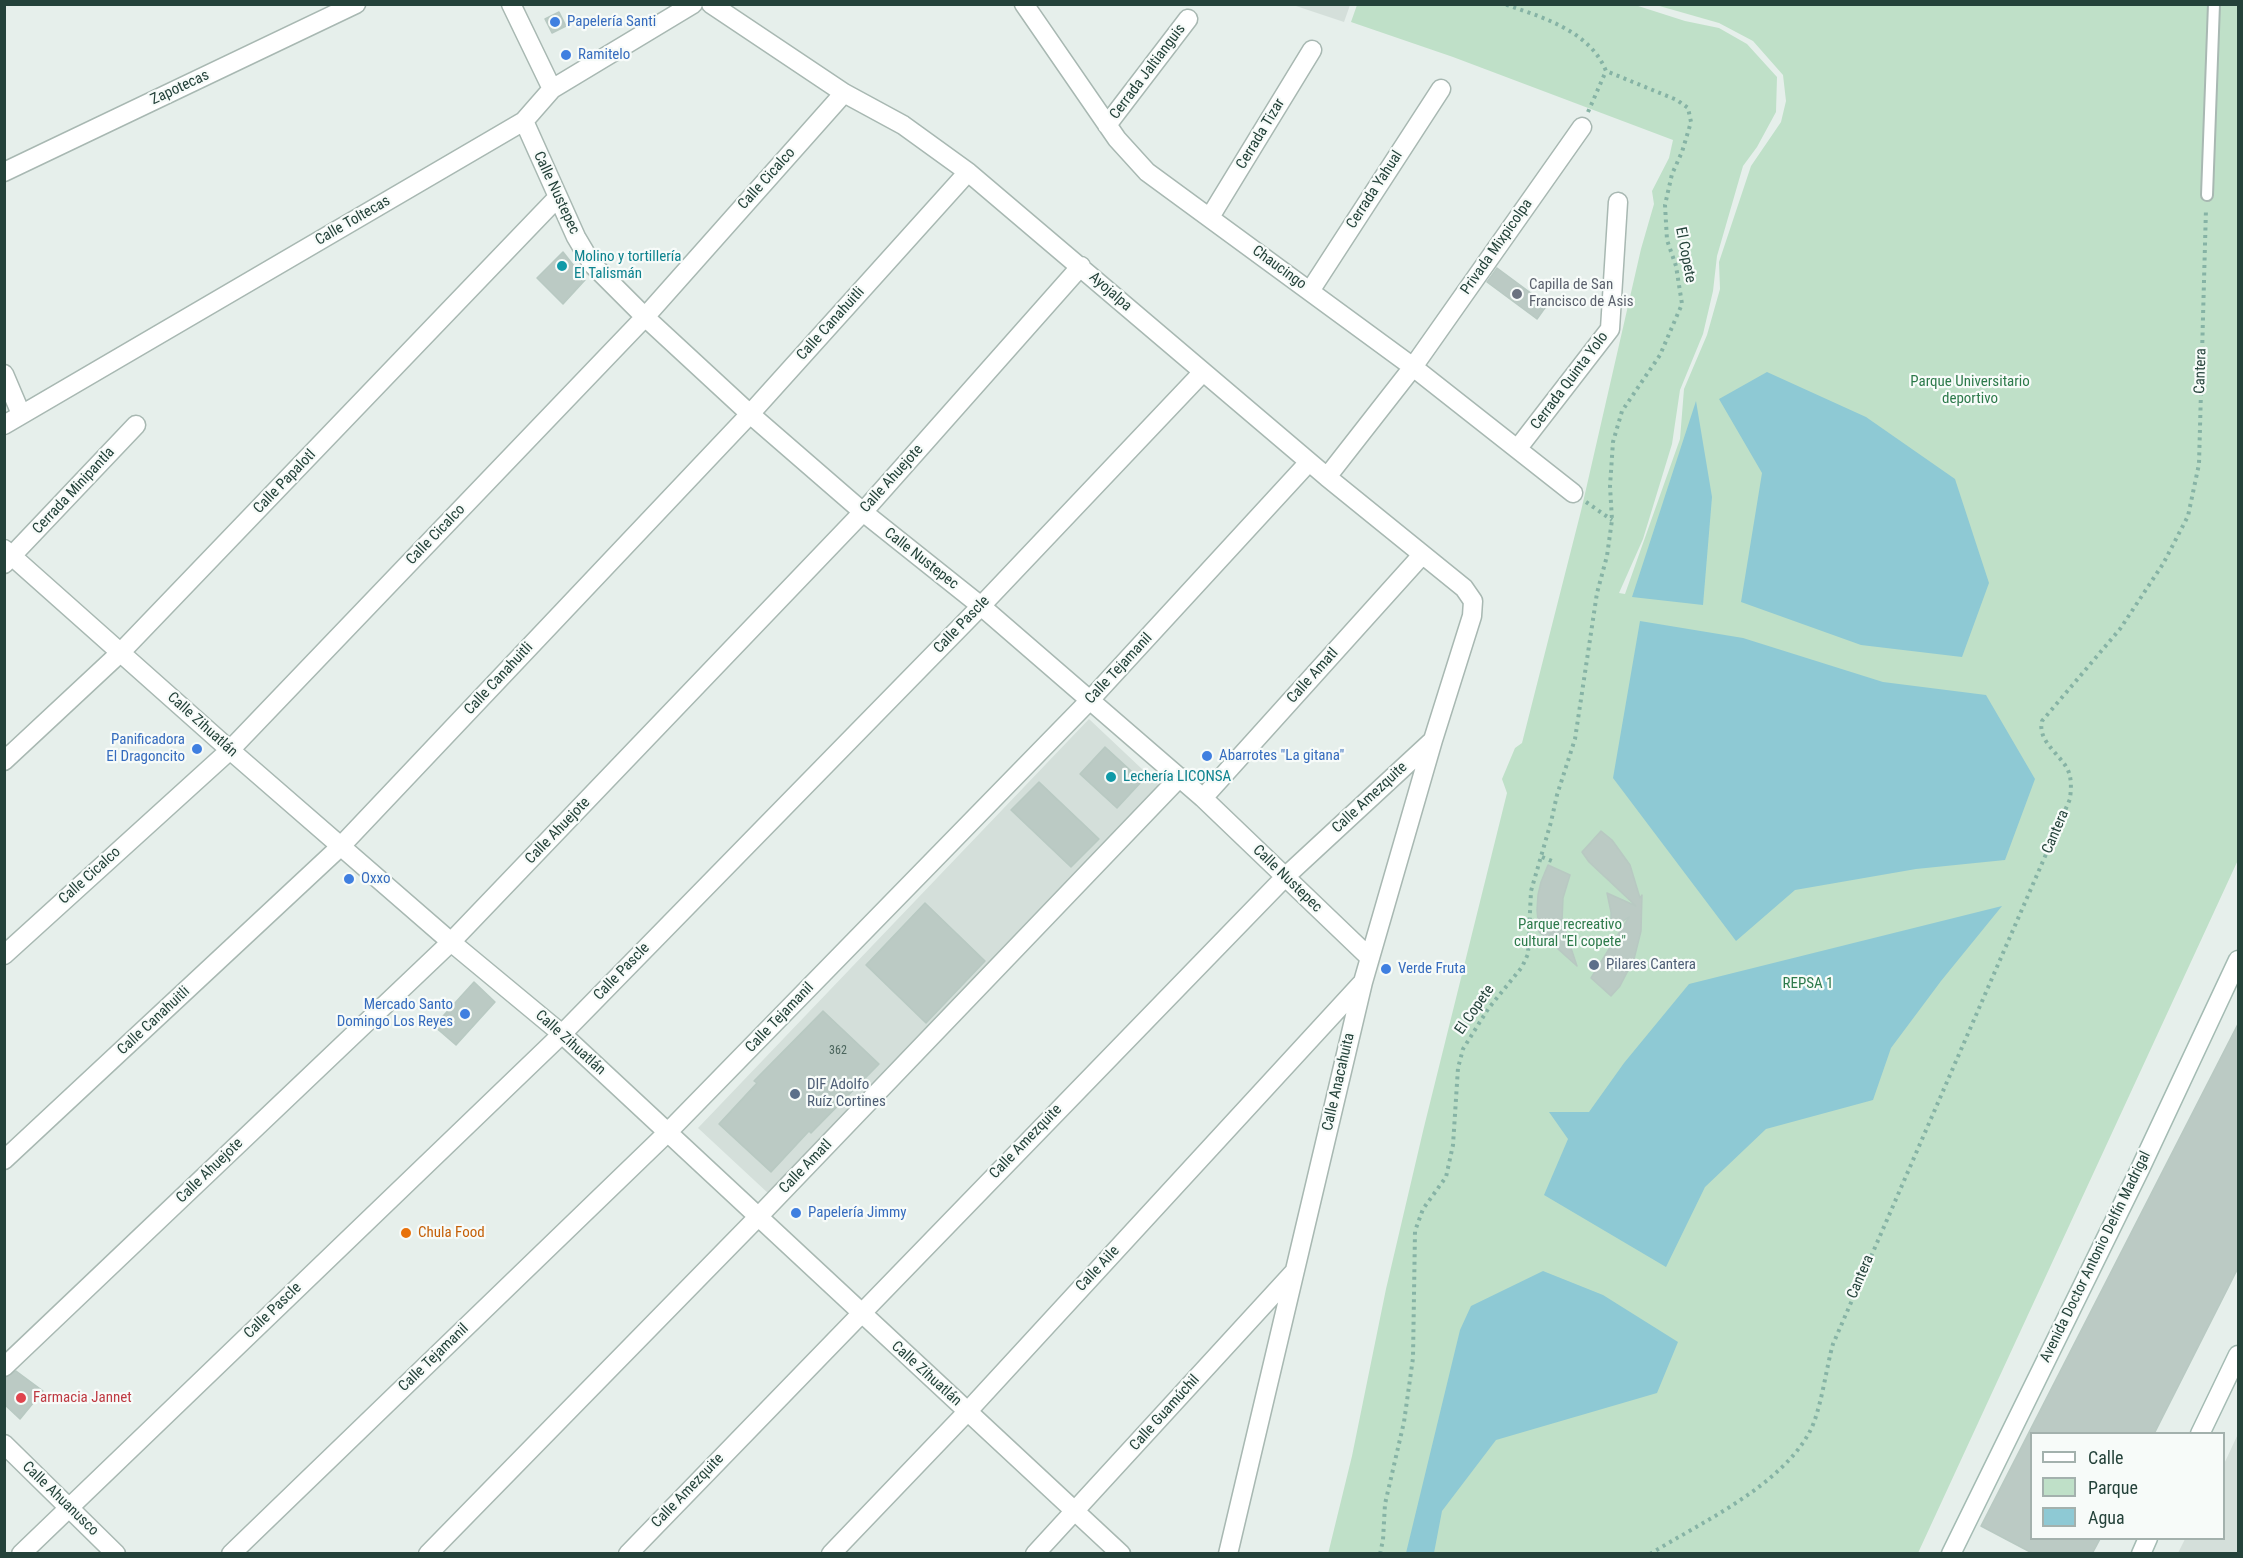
<!DOCTYPE html>
<meta charset="utf-8">
<style>
body{margin:0}
#map{position:relative;width:2243px;height:1558px;overflow:hidden;background:#e6efeb;font-family:"Roboto Condensed",sans-serif}
canvas{display:block}
.frame{position:absolute;inset:0;border:6px solid #24423a;pointer-events:none}
.legend{position:absolute;left:2030px;top:1432px;width:195px;height:108px;box-sizing:border-box;background:#f7fbf9;border:2px solid #a3b1ad;margin:0;padding:8px 10px;list-style:none;font-size:18px;color:#24423a}
.legend li{display:flex;align-items:center;gap:12px;height:30px}
.legend b{width:30px;border:2px solid #a3b1ad}
</style>
<div id="map">
<canvas width="2243" height="1558"></canvas>
<div class="frame"></div>
<ul class="legend">
<li><b style="height:8px;background:#fff"></b>Calle</li>
<li><b style="height:16px;background:#bfe0c8"></b>Parque</li>
<li><b style="height:16px;background:#8ec9d4"></b>Agua</li>
</ul>
</div>
<script>
const g = document.querySelector('canvas').getContext('2d');
g.lineJoin = 'round';
function fill(path, color) {
  g.fillStyle = color;
  g.fill(path, 'evenodd');
}
function strokePath(path, color, width, dash) {
  g.strokeStyle = color;
  g.lineWidth = width;
  g.lineCap = dash ? 'butt' : 'round';
  g.setLineDash(dash || []);
  g.stroke(path);
}
function label(font, color, halo, rows, align = 'center') {
  g.font = font + ' "Roboto Condensed",sans-serif';
  g.lineWidth = 4.5;
  g.setLineDash([]);
  g.textBaseline = 'middle';
  g.strokeStyle = halo;
  g.fillStyle = color;
  for (const [text, x, y, turn = 0] of rows) {
    g.save();
    g.translate(x, y);
    g.rotate((+turn || 0) * Math.PI / 180);
    g.textAlign = isNaN(turn) ? turn : align;
    if (halo) g.strokeText(text, 0, 0);
    g.fillText(text, 0, 0);
    g.restore();
  }
}
fill(new Path2D(`
 M1293,5H1350L1344,22Z
 M1089,719L1160,786L769,1194L698,1128Z
 M2238,1434V1553H2178L2185,1539L2224,1538V1464Z`), '#d4dfda');
fill(new Path2D(`
 M1357,5H1635L1685,21L1719,28L1747,44L1777,77L1776,112L1757,147L1743,166L1717,256L1713,291L1703,334L1680,390L1672,444L1643,539L1619,593L1625,594L1680,439L1684,389L1707,335L1720,289L1719,262L1751,166L1781,122L1786,101L1783,75L1753,41L1719,23L1656,5H2238V860L1918,1553L1328,1554L1352,1456L1386,1289L1424,1127L1507,793L1502,779L1515,748L1522,743L1581,511L1641,249L1654,204L1652,191L1669,158L1673,140L1453,57L1351,22Z`), '#bfe0c8');
fill(new Path2D(`
 M1767,372L1866,417L1955,479L1989,583L1962,657L1861,645L1741,602L1762,473L1719,399Z
 M1696,401L1712,497L1703,605L1632,597Z
 M1640,621L1743,638L1883,682L1986,695L2035,779L2005,860L1916,869L1795,890L1736,941L1613,778Z
 M2002,906L1941,981L1891,1048L1873,1100L1766,1129L1705,1187L1666,1267L1544,1195L1568,1139L1549,1112H1589L1624,1063L1689,984Z
 M1543,1271L1603,1295L1678,1342L1657,1393L1496,1440L1442,1511L1434,1553H1406L1460,1330L1471,1306Z`), '#8ec9d4');
const building = new Path2D(`
 M559,12L566,26L552,33L545,19Z
 M563,252L585,280L563,304L537,278Z
 M1497,268L1547,305L1537,319L1487,282Z
 M1105,747L1142,781L1117,808L1080,774Z
 M1039,782L1099,839L1071,867L1011,810Z
 M1601,831L1612,840L1630,865L1640,898L1642,895L1641,931L1634,959L1620,986L1611,996L1591,978L1629,917L1611,929V912L1607,893L1636,906L1589,862L1582,852Z
 M1548,865L1570,875L1563,898L1562,921L1577,966L1539,932L1537,910L1538,895L1541,882Z
 M925,903L985,961L926,1023L866,965Z
 M474,982L495,1002L456,1045L434,1026Z
 M823,1011L879,1064L811,1133L809,1131L771,1172L719,1124L757,1083L754,1081Z
 M2238,1024V1268L2154,1434H2031V1539H2100L2092,1554H2034L1981,1526Z
 M16,1371L43,1391L20,1419L4,1404V1378Z`);
fill(building, '#bbcac4');
strokePath(building, '#b8c9c2', 1.5);
const service = new Path2D(`
 M2207,195L2214,4`);
const minor = new Path2D(`
 M511,4L552,89
 M711,4L844,93L903,125L968,172L1327,477L1464,588L1473,601L1472,616L1433,740L1363,982L1228,1554
 M1024,4L1117,139L1147,172L1413,367L1573,493
 M524,121L576,237L592,264L645,317L750,414L863,512L981,606L1203,798L1370,958
 M1107,125L1188,19
 M4,172L356,4
 M1210,217L1312,50
 M1310,291L1441,89
 M4,374L21,414
 M4,425L524,121L552,89L693,4
 M1518,448L1610,329L1618,202
 M1327,477L1413,367L1582,127
 M4,549L230,750L451,942L562,1034L1121,1554
 M4,564L136,425
 M4,761L121,652L558,197
 M1203,798L1422,555
 M4,955L230,750L645,317L844,93
 M4,1160L341,846L750,414L968,172
 M4,1367L451,942L863,512L1081,266
 M4,1444L116,1554
 M21,1554L562,1034L981,606L1203,372
 M231,1554L667,1133L1090,700L1309,462
 M428,1554L758,1217L1180,777
 M628,1554L1285,877L1432,741
 M831,1554L968,1411L1361,984
 M1035,1554L1293,1273`);
const secondary = new Path2D(`
 M2200,1434L2238,1355
 M1951,1554L2140,1169L2238,960
 M2141,1554L2148,1538`);
strokePath(service, '#a8b8b2', 14);
strokePath(minor, '#a8b8b2', 21);
strokePath(secondary, '#a4bbb3', 21);
strokePath(new Path2D(`
 M1588,112L1606,71
 M1586,502L1612,520
 M1542,857L1552,861
 M1380,1554L1383,1540L1385,1504L1404,1422L1413,1358L1415,1231L1423,1209L1446,1177L1453,1145L1458,1068L1463,1049L1488,1009L1522,967L1528,954L1531,891L1551,822L1557,795L1575,739L1597,593L1607,556L1612,520L1610,486L1613,442L1622,411L1660,355L1682,304L1676,266L1667,240L1665,205L1672,174L1682,152L1691,122L1688,108L1677,100L1606,71C1590,31 1542,17 1504,4
 M1650,1554C1702,1522 1779,1487 1809,1433C1821,1412 1826,1368 1833,1344L2070,799C2071,789 2072,780 2068,770C2060,754 2037,741 2042,721L2120,629L2163,564L2188,516L2199,464L2206,208`), '#86b3a5', 4, [3, 4.5]);
strokePath(service, '#fff', 10);
strokePath(minor, '#fff', 18);
strokePath(secondary, '#fff', 18);
for (const [x, y, r, color] of [
 [555,22,6,"#3f7fe0"],
 [566,55,6,"#3f7fe0"],
 [562,266,6,"#0f9aa8"],
 [1517,294,6,"#6b7280"],
 [197,749,6,"#3f7fe0"],
 [1207,756,6,"#3f7fe0"],
 [1111,777,6,"#0f9aa8"],
 [349,879,6,"#3f7fe0"],
 [1594,965,6,"#5c6f8a"],
 [1386,969,6,"#3f7fe0"],
 [465,1014,6,"#3f7fe0"],
 [795,1094,6,"#5c6f8a"],
 [796,1213,6,"#3f7fe0"],
 [406,1233,6,"#e8710a"],
 [21,1398,6,"#e0444e"]
]) {
  const dot = new Path2D();
  dot.arc(x, y, r, 0, 2 * Math.PI);
  g.fillStyle = color;
  g.fill(dot);
  strokePath(dot, '#f7fbf9', 2);
}
label('12px', '#4a645c', null, [
 ["362",838,1051]
]);
label('15px', '#366cbe', '#f7fbf9', [
 ["Papelería Santi",567,22],
 ["Ramitelo",578,55],
 ["Panificadora",185,740,"right"],
 ["El Dragoncito",185,757,"right"],
 ["Abarrotes \"La gitana\"",1219,756],
 ["Oxxo",361,879],
 ["Verde Fruta",1398,969],
 ["Mercado Santo",453,1005,"right"],
 ["Domingo Los Reyes",453,1022,"right"],
 ["Papelería Jimmy",808,1213]
], 'left');
label('15px', '#24423a', '#f7fbf9', [
 ["Cerrada Jaltianguis",1148,72,-53],
 ["Zapotecas",180,88,-25],
 ["Cerrada Tizar",1261,134,-59],
 ["Calle Cicalco",767,179,-48],
 ["Cerrada Yahual",1375,190,-57],
 ["Calle Nustepec",556,193,65],
 ["Calle Toltecas",353,221,-30],
 ["Privada Mixpicolpa",1497,247,-55],
 ["El Copete",1685,255,79],
 ["Chaucingo",1279,268,36],
 ["Ayojalpa",1110,292,41],
 ["Calle Canahuitli",831,324,-48],
 ["Cantera",2201,371,-88],
 ["Cerrada Quinta Yolo",1570,381,-53],
 ["Calle Ahuejote",892,479,-48],
 ["Calle Papalotl",285,482,-46],
 ["Cerrada Minipantla",74,491,-47],
 ["Calle Cicalco",436,535,-46],
 ["Calle Nustepec",921,559,38],
 ["Calle Pascle",962,625,-46],
 ["Calle Tejamanil",1119,669,-47],
 ["Calle Amatl",1313,676,-48],
 ["Calle Canahuitli",499,679,-47],
 ["Calle Zihuatlán",202,725,42],
 ["Calle Amezquite",1370,798,-43],
 ["Calle Ahuejote",558,831,-46],
 ["Cantera",2056,832,-67],
 ["Calle Cicalco",90,876,-42],
 ["Calle Nustepec",1287,879,44],
 ["Calle Pascle",622,972,-46],
 ["El Copete",1475,1010,-55],
 ["Calle Tejamanil",780,1018,-46],
 ["Calle Canahuitli",154,1021,-43],
 ["Calle Zihuatlán",570,1043,42],
 ["Calle Anacahuita",1339,1082,-77],
 ["Calle Amezquite",1026,1142,-46],
 ["Calle Amatl",806,1167,-46],
 ["Calle Ahuejote",210,1171,-44],
 ["Avenida Doctor Antonio Delfín Madrigal",2096,1257,-64],
 ["Calle Aile",1098,1269,-47],
 ["Cantera",1861,1277,-67],
 ["Calle Pascle",273,1311,-44],
 ["Calle Tejamanil",434,1358,-44],
 ["Calle Zihuatlán",926,1374,42],
 ["Calle Guamúchil",1165,1413,-48],
 ["Calle Amezquite",688,1491,-46],
 ["Calle Ahuanusco",60,1499,44]
]);
label('15px', '#0d838f', '#f7fbf9', [
 ["Molino y tortillería",574,257],
 ["El Talismán",574,274],
 ["Lechería LICONSA",1123,777]
], 'left');
label('15px', '#5b616d', '#f7fbf9', [
 ["Capilla de San",1529,285],
 ["Francisco de Asis",1529,302]
], 'left');
label('15px', '#2d7a4b', '#f7fbf9', [
 ["Parque Universitario",1970,382],
 ["deportivo",1970,399],
 ["Parque recreativo",1570,925],
 ["cultural \"El copete\"",1570,942],
 ["REPSA 1",1808,984]
]);
label('15px', '#4e5e75', '#f7fbf9', [
 ["Pilares Cantera",1606,965],
 ["DIF Adolfo",807,1085],
 ["Ruíz Cortines",807,1102]
], 'left');
label('15px', '#c56008', '#f7fbf9', [
 ["Chula Food",418,1233]
], 'left');
label('15px', '#be3a42', '#f7fbf9', [
 ["Farmacia Jannet",33,1398]
], 'left');
</script>
